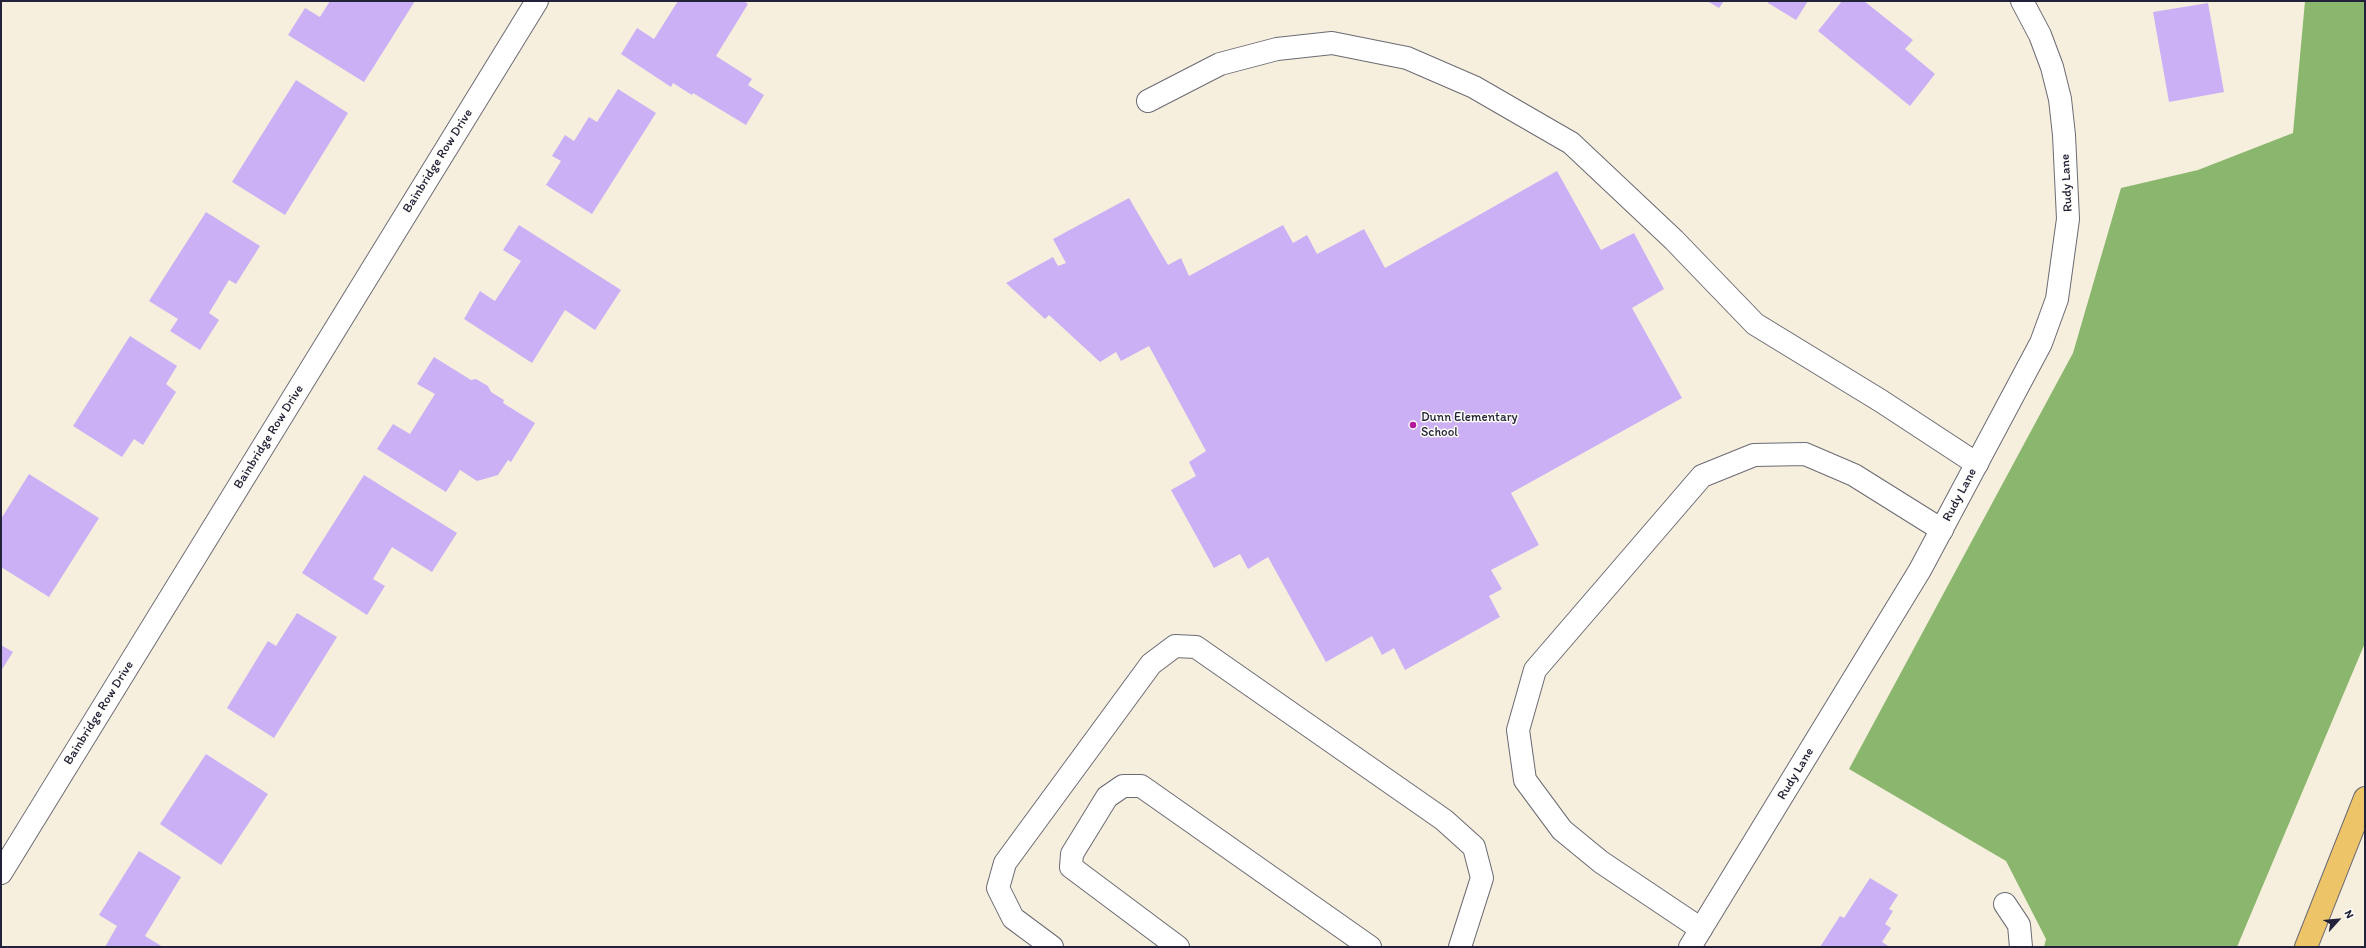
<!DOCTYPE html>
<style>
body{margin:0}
#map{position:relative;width:2366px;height:948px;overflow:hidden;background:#f6efdd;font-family:Itim,sans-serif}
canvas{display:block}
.frame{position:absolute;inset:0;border:2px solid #22223b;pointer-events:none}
.north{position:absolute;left:2318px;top:900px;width:40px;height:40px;-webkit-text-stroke:3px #fdfcf7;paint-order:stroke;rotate:63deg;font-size:11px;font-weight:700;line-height:16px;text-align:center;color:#22223b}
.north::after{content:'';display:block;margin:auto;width:14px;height:18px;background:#22223b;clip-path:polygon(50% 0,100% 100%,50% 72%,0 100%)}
</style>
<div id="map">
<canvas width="2366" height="948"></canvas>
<div class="frame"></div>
<div class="north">N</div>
</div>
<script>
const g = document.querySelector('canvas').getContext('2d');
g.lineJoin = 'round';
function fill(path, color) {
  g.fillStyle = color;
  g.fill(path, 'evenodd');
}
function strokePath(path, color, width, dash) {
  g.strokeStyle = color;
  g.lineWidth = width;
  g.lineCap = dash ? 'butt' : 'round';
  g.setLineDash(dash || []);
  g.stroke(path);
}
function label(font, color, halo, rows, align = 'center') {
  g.font = font + ' Itim,sans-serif';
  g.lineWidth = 3;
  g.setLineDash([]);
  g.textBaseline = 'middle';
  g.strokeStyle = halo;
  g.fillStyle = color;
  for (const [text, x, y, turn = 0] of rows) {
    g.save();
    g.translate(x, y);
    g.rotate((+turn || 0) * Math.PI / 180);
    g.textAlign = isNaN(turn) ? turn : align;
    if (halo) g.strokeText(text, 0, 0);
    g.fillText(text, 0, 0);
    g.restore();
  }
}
fill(new Path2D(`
 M2305,1H2365V643L2237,947H2044L2046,939L2006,861L1849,769L2073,353L2121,188L2198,170L2293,133Z`), '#8ab66e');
fill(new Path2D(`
 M330,1H415L364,82L288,35L305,8L320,17Z
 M678,1H744L748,4L716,56L752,79L748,85L764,95L746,125L693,93L692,95L673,83L671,87L621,54L637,28L654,39Z
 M1707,1H1724L1719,8Z
 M1768,1H1808L1796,20L1768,3Z
 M1842,1H1864L1913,40L1905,49L1935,74L1910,106L1818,31Z
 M2208,3L2224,92L2169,102L2153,12Z
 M296,80L348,113L285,215L232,182Z
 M618,89L656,113L592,214L546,185L561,161L552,156L565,135L574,141L589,117L597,122Z
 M1557,171L1601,250L1634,233L1664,289L1632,308L1682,398L1511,493L1539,545L1491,570L1502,589L1489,596L1500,617L1405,670L1394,648L1382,655L1372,636L1326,662L1268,557L1248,569L1240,554L1214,568L1171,490L1196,476L1189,462L1206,451L1149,346L1121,361L1116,352L1100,362L1049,315L1045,319L1006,283L1053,257L1058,266L1066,263L1053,239L1129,198L1168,265L1181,258L1189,276L1283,225L1293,243L1307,235L1317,254L1364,229L1385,268Z
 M206,212L260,246L236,284L229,280L209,313L219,320L200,350L170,331L178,319L149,301Z
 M519,225L621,290L595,330L565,310L532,363L464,319L480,291L495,301L521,261L503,250Z
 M130,336L177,366L166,384L176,392L143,445L134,439L122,457L73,426Z
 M434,357L471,380L476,379L488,386L491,392L504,400L503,403L535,423L511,462L508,460L498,475L477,481L460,470L446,492L377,449L393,424L410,434L435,394L417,384Z
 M29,474L99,518L49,597L1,567V519Z
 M364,475L457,533L432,572L392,547L373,579L385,586L367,615L302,573Z
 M297,613L337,637L274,738L227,708L268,641L276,646Z
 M1,645L13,652L1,671Z
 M206,754L268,794L221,865L160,824Z
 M139,851L181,877L145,936L163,947H105L117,926L99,915Z
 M1870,878L1898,895L1889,909L1893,911L1885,924L1891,928L1882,942L1890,947H1820L1840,916L1844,918Z`), '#cbb0f6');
const service = new Path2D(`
 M1148,101L1220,64L1277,49L1332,43L1407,58L1474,87L1571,143L1674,240L1755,324L1881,401L1977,464
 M2005,904L2019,925L2021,947
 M1701,929L1601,862L1562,830L1525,780L1518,730L1535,670L1702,476L1754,455L1805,454L1854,475L1942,530
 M1052,947L1013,918L998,888L1005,863L1151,664L1175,646L1196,647L1444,820L1474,847L1482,878L1460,947
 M1178,947L1071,867L1072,854L1107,797L1123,786H1141L1370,947`);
const minor = new Path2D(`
 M1,873L537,1
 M1690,947L1920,570L2041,343L2057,299L2068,219L2064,135L2060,99L2052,67L2040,35L2022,1`);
const motorway = new Path2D(`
 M2306,947L2365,798`);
strokePath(service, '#6c6a74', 24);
strokePath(minor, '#6c6a74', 24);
strokePath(motorway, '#6c6a74', 24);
strokePath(service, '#fff', 22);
strokePath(minor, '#fff', 22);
strokePath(motorway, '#eec469', 22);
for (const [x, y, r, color] of [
 [1413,425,4,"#b5179e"]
]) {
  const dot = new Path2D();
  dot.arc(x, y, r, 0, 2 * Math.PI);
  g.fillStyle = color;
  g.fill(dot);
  strokePath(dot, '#fdfcf7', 1.5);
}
label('13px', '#22223b', '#fdfcf7', [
 ["Bainbridge Row Drive",438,161,-58],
 ["Rudy Lane",2067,183,-93],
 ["Bainbridge Row Drive",269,437,-58],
 ["Rudy Lane",1960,495,-62],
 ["Bainbridge Row Drive",99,713,-58],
 ["Rudy Lane",1796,774,-59]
]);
label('13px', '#22223b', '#fdfcf7', [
 ["Dunn Elementary",1421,418],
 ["School",1421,433]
], 'left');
</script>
